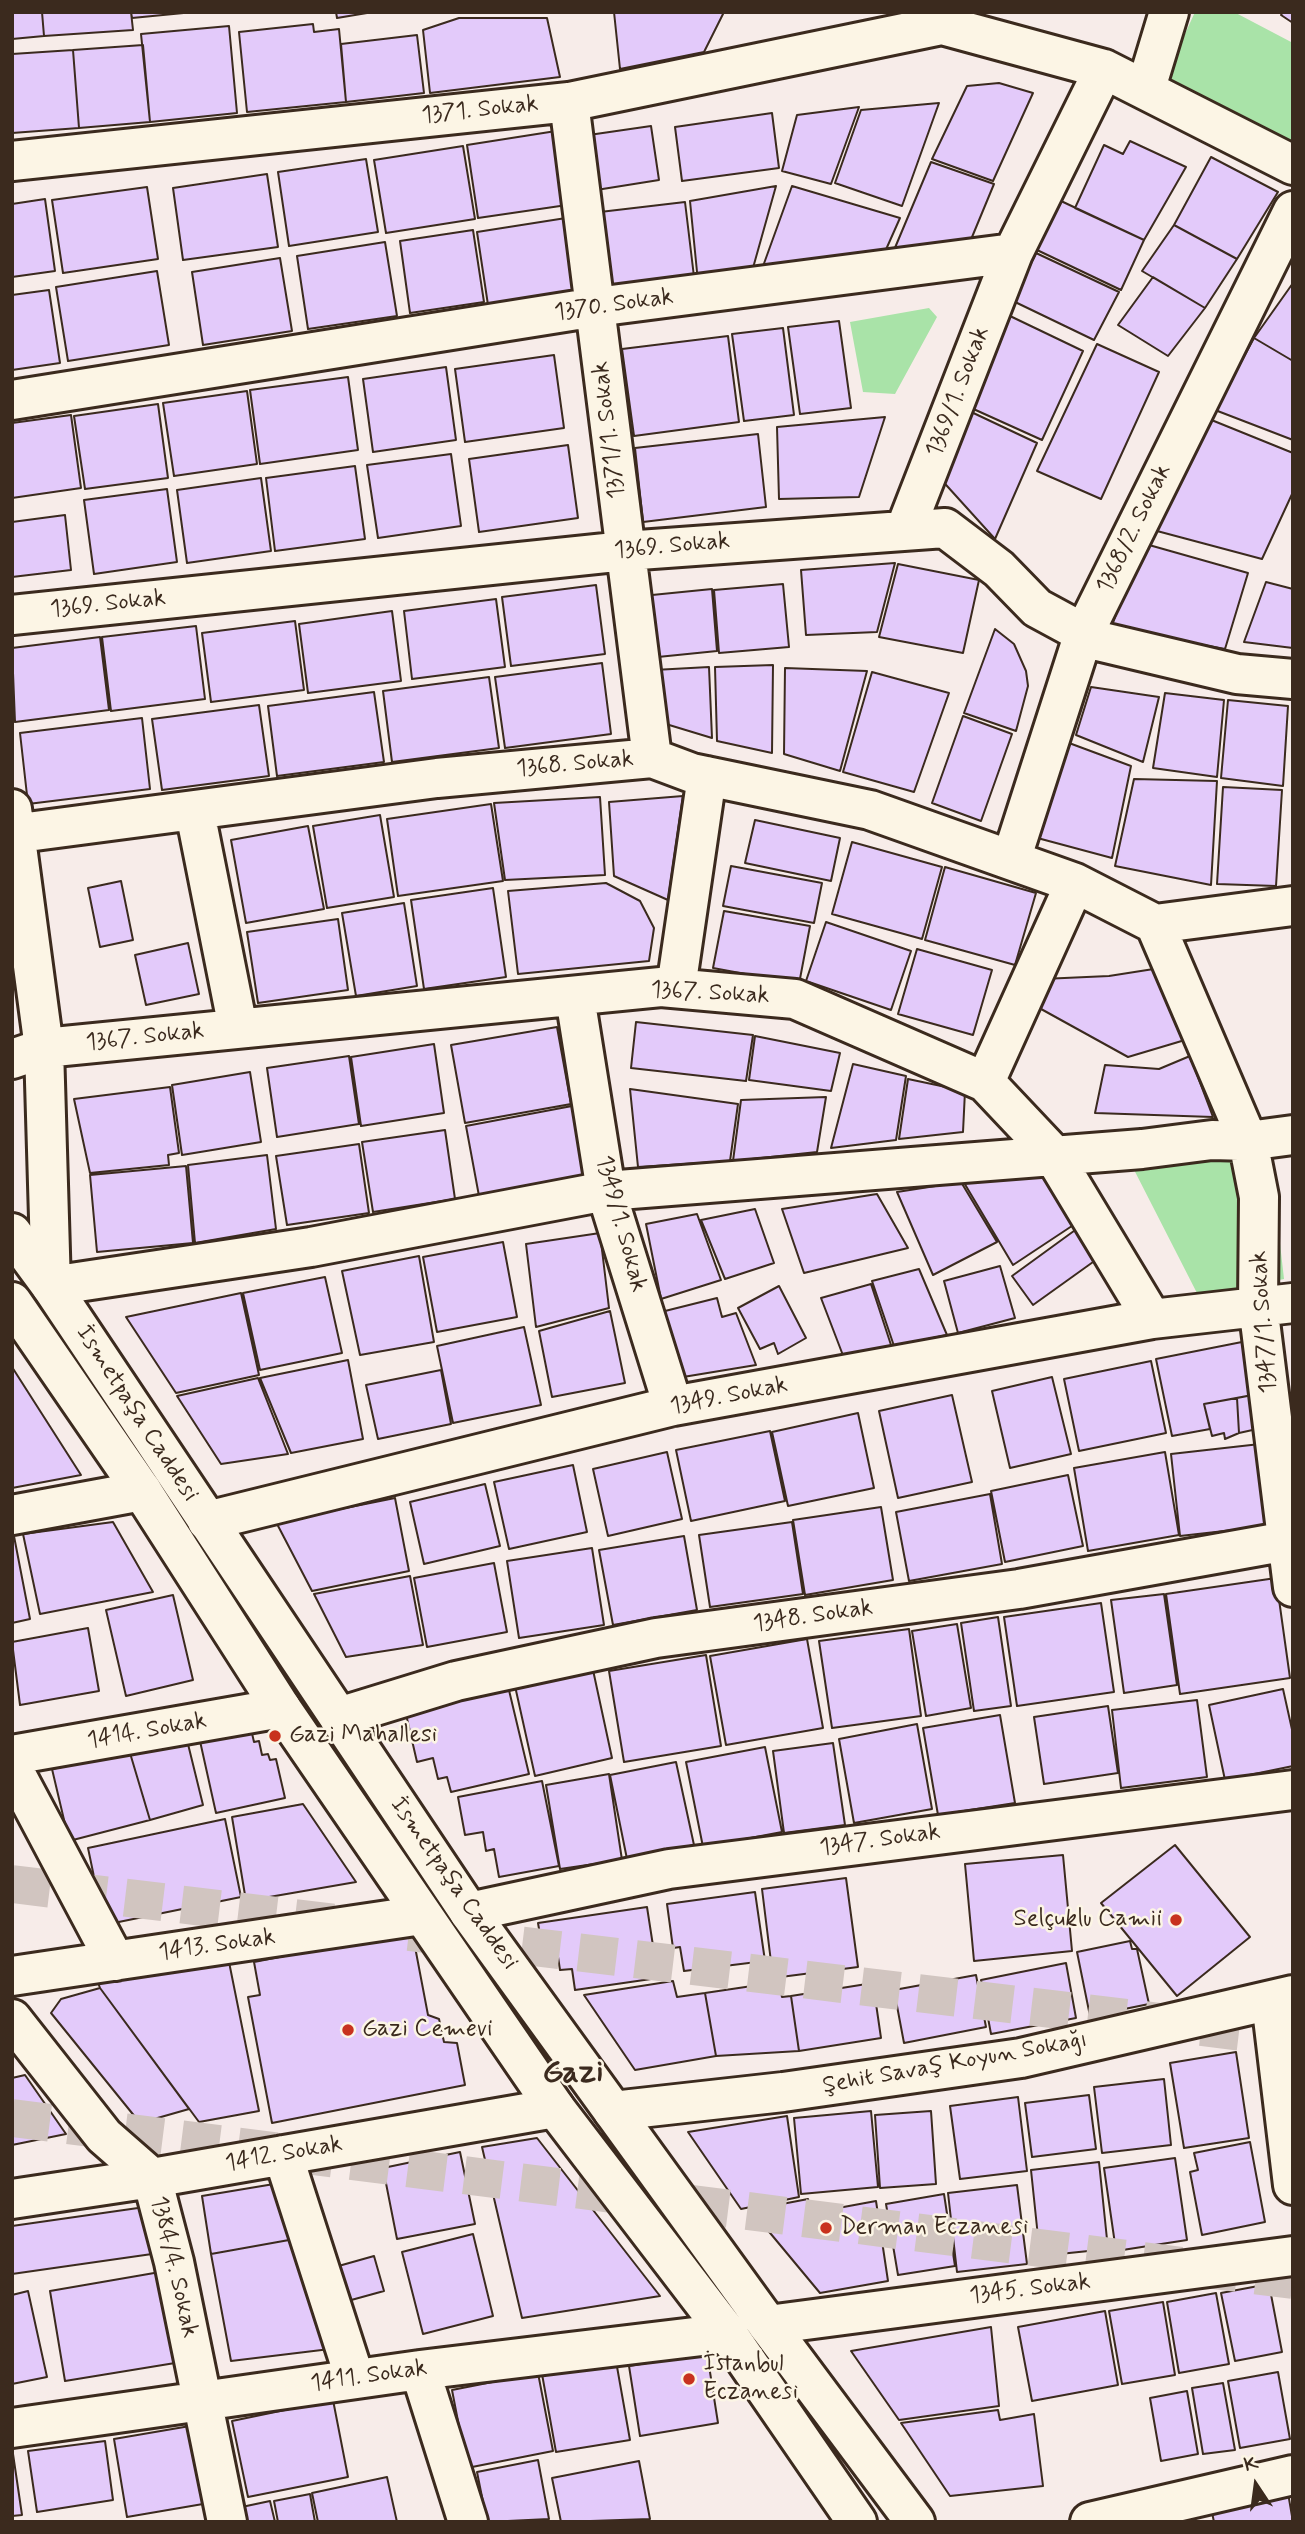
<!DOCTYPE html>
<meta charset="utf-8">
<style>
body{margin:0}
#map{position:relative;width:1305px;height:2534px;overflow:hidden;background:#f7ece9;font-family:Mynerve,sans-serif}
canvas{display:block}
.frame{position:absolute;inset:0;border:14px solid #3b2a1e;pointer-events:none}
.north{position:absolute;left:1221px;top:2450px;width:70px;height:70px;-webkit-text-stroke:5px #fcf5e5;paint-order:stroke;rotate:347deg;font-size:19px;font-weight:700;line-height:28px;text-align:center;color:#3b2a1e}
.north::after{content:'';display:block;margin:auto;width:24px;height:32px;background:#3b2a1e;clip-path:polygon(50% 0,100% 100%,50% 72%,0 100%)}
</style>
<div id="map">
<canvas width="1305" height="2534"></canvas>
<div class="frame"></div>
<div class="north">K</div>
</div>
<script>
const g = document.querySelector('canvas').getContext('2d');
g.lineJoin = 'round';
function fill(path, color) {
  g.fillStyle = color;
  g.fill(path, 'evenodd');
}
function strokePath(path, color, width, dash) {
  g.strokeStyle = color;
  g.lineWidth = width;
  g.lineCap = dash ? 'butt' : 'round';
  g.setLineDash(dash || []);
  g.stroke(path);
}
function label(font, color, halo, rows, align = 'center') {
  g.font = font + ' Mynerve,sans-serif';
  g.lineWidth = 5;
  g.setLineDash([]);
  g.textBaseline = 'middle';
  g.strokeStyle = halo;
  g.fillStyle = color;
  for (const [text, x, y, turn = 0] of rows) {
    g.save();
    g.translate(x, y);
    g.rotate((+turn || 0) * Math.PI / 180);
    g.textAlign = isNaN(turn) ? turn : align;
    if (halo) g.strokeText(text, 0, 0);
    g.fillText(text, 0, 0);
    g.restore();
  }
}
fill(new Path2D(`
 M1195,12H1234L1293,43V145L1163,82Z
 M929,308L937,317L895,394L863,392L850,322Z
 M1269,1146L1284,1279L1199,1297L1128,1158Z`), '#a9e3a8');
const building = new Path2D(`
 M12,12H42L44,36L12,39Z
 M42,12H131L133,30L44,36Z
 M131,12H194L132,18Z
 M336,12H373L337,18Z
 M614,12H724L704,52L620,69Z
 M1283,12H1293V23L1281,15Z
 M459,18H547L560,77L430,93L423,30Z
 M313,24L314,32L339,29L346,102L247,112L239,32Z
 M229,26L237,113L150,122L141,34Z
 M417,35L424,93L346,102L341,44Z
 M143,45L150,122L79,128L73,50Z
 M73,50L79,128L12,133V54Z
 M999,83L1033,93L993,181L932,159L967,86Z
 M939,103L902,206L835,183L861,110Z
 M859,107L831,184L782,171L797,115Z
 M772,113L779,168L682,181L675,127Z
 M651,126L659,180L590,191L582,136Z
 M556,131L567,205L478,218L467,145Z
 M1130,141L1186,167L1144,240L1075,208L1104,145L1123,154Z
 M463,146L475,219L386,233L374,160Z
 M1211,157L1278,192L1237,259L1174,225Z
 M366,159L378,232L289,246L278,172Z
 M931,162L994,184L965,254L889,262Z
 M267,174L278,247L183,260L173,188Z
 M776,186L751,275L698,282L690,201Z
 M792,186L900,218L880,263L762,269Z
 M147,187L158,259L63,273L52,200Z
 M45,199L55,271L12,277V204Z
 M1061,201L1144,240L1121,290L1037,250Z
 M685,202L695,285L610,295L600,212Z
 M566,218L577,291L488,305L477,232Z
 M1174,225L1237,259L1205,308L1142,271Z
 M473,230L484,302L410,313L400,241Z
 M385,242L397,316L308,329L297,256Z
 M1036,253L1119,292L1094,340L1013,301Z
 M280,258L292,331L203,345L192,272Z
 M157,271L169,345L68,361L56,287Z
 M1153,277L1205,308L1168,356L1118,325Z
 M1293,283V361L1254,338Z
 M49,290L60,363L12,370V295Z
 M1010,316L1083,351L1042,440L969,407Z
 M839,321L851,408L800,414L788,327Z
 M783,328L794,415L744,421L732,334Z
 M728,336L739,422L634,436L622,349Z
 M1254,338L1293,361V440L1215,410Z
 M1097,344L1159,372L1101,499L1037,471Z
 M554,355L564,428L465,442L455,369Z
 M446,367L456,440L373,452L363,379Z
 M348,377L358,450L260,464L250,390Z
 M247,391L257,464L174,476L163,403Z
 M158,404L168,478L85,489L74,416Z
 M967,410L1037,443L995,539L938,476Z
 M71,415L81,488L12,498V423Z
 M885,417L859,497L779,499L777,427Z
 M1209,419L1293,453V492L1262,559L1157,531Z
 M758,434L766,507L643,522L635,448Z
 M568,445L578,518L479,532L469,459Z
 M451,454L461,526L378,538L367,465Z
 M355,466L365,539L275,551L266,478Z
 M261,478L271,551L187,563L177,490Z
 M167,489L177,562L94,574L84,500Z
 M65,515L71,570L12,577V522Z
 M1142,543L1248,573L1225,649L1111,628Z
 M895,563L877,632L806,635L801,570Z
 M898,564L979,580L963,653L879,637Z
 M1266,582L1293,589V648L1244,642Z
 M783,584L789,647L719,653L714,590Z
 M596,585L605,654L511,666L502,597Z
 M712,589L717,651L648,658L642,596Z
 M496,599L505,667L412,679L404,611Z
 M392,611L401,681L308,693L299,624Z
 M295,621L304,690L211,702L202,633Z
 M196,626L205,699L111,711L102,637Z
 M995,629L1014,644L1026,671L1028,686L1016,731L964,713Z
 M100,637L109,710L15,722L12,648Z
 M602,663L611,734L505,748L495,677Z
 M773,665L772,753L717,741L715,667Z
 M709,667L712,738L656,721L654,670Z
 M785,668L867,671L840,771L784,754Z
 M872,672L949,693L914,792L843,772Z
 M489,677L499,748L392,762L383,691Z
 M1091,687L1159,697L1143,762L1076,735Z
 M374,692L384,762L277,776L268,706Z
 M1165,693L1224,700L1217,777L1153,768Z
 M1228,700L1288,706L1283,786L1221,778Z
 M259,705L269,776L162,790L152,719Z
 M963,716L1012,734L981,821L932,803Z
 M142,718L150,789L28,804L20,733Z
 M1061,740L1131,766L1112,858L1030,836Z
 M1134,779L1217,781L1211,885L1115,866Z
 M1223,787L1282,790L1276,886L1217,884Z
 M683,796L668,900L614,876L609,802Z
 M600,797L605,875L505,880L494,803Z
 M491,804L503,881L398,896L387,819Z
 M380,815L394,897L327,908L313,826Z
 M755,820L840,838L831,881L745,863Z
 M308,826L324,909L246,923L231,840Z
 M852,842L942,867L922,939L832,914Z
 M731,866L822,883L814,923L723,906Z
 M945,867L1036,893L1015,965L925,940Z
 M121,881L133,940L100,947L88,888Z
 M606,883L640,901L654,928L649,961L518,974L508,891Z
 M493,888L506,977L424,989L411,900Z
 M404,903L417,986L356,996L342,913Z
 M724,911L810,926L799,984L713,968Z
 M338,919L348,990L258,1003L247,932Z
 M826,922L911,951L891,1010L806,981Z
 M188,943L199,994L146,1005L135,955Z
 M917,949L992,970L973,1035L898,1014Z
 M1160,968L1185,1040L1128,1057L1032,1004L1042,979L1109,976Z
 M636,1022L753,1035L746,1081L631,1068Z
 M557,1027L571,1104L465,1123L451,1045Z
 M755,1036L840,1053L831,1091L749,1080Z
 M434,1044L444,1113L361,1126L351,1057Z
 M349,1056L359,1124L277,1137L267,1068Z
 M1190,1056L1213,1117L1095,1113L1105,1065L1159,1069Z
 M853,1064L906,1076L896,1140L831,1148Z
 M250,1072L261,1142L182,1155L172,1085Z
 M908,1079L965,1091L963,1132L899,1139Z
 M170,1087L179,1153L168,1155L169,1165L90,1173L74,1099Z
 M630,1089L738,1104L730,1161L638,1167Z
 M826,1097L817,1152L733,1161L741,1100Z
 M572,1106L584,1176L479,1196L466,1126Z
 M445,1130L455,1199L373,1212L362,1142Z
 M359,1144L369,1213L287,1225L276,1156Z
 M267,1155L276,1229L195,1243L188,1165Z
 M1053,1165L1084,1218L1013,1265L963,1181Z
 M186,1166L193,1243L97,1252L90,1175Z
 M961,1182L997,1242L933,1275L897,1192Z
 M877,1194L908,1248L804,1273L782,1209Z
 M755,1209L774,1263L725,1279L701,1220Z
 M697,1214L721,1280L661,1299L646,1224Z
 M1078,1228L1100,1257L1033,1305L1012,1276Z
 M600,1233L609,1308L536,1327L526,1244Z
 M503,1242L517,1317L437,1332L423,1257Z
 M419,1256L434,1342L360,1355L342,1271Z
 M1000,1266L1015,1318L958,1333L944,1281Z
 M919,1269L947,1335L894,1346L872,1281Z
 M325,1277L342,1353L260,1370L243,1293Z
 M871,1284L892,1348L844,1358L821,1298Z
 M779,1286L806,1338L778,1354L774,1343L760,1349L738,1308Z
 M241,1293L259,1375L176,1393L126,1317Z
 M717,1298L722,1317L736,1313L756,1365L677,1378L661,1312Z
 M610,1311L625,1383L552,1397L539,1331Z
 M524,1327L541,1405L453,1423L437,1346Z
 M1252,1340L1263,1393L1204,1404L1210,1429L1172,1436L1156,1359Z
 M348,1360L363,1439L291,1453L260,1378Z
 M1151,1361L1166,1433L1079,1451L1064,1379Z
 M12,1367L81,1475L12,1488Z
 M441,1370L451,1424L378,1439L366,1385Z
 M1052,1377L1071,1454L1010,1468L992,1391Z
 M258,1378L288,1454L221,1464L177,1396Z
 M1263,1393L1266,1427L1239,1433L1237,1398Z
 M952,1395L972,1482L898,1498L879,1411Z
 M1237,1398L1239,1433L1225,1439L1224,1433L1212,1436L1204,1404Z
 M858,1413L874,1488L788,1506L772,1432Z
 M770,1431L785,1501L691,1521L676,1450Z
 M1260,1444L1269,1526L1180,1536L1171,1454Z
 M667,1452L682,1519L608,1536L593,1469Z
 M1165,1452L1179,1535L1088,1551L1074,1468Z
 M573,1465L587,1532L509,1549L494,1482Z
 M1068,1475L1083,1546L1005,1562L991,1491Z
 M485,1484L500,1546L424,1564L410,1502Z
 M990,1494L1002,1564L909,1581L896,1512Z
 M395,1498L409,1571L312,1591L276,1522Z
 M881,1507L893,1580L805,1595L793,1520Z
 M113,1522L153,1592L40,1614L23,1534Z
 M792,1522L803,1594L710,1607L699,1535Z
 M13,1531L30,1619L12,1623V1532Z
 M684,1536L697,1610L613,1625L599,1550Z
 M592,1548L604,1625L519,1638L507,1561Z
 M494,1563L507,1632L427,1647L414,1578Z
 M410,1576L423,1645L346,1657L314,1594Z
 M1276,1578L1290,1678L1180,1694L1166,1594Z
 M1164,1594L1177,1685L1124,1693L1111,1600Z
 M173,1595L193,1680L126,1696L106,1610Z
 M1101,1603L1114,1692L1017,1706L1004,1617Z
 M998,1617L1011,1706L974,1711L961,1623Z
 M957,1624L971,1708L926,1716L912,1631Z
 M88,1628L99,1691L20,1705L12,1642Z
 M909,1629L921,1716L832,1728L819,1641Z
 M807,1639L823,1728L726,1745L710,1656Z
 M706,1655L721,1746L624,1762L609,1671Z
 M593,1670L612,1758L535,1776L515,1686Z
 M508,1686L529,1774L451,1792L447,1777L438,1779L433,1758L417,1762L405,1710Z
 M1283,1689L1293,1734V1766L1225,1780L1209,1705Z
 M1197,1700L1207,1777L1121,1788L1112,1710Z
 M1108,1706L1118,1773L1044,1784L1034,1717Z
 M1000,1715L1015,1803L938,1815L923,1728Z
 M917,1724L932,1809L854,1823L839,1739Z
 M251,1729L254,1742L259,1741L262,1755L268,1754L270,1760L276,1759L285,1798L216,1813L200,1741Z
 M187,1740L203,1805L150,1820L130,1753Z
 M833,1743L845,1825L784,1833L773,1751Z
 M765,1747L782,1832L703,1847L686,1762Z
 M130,1753L150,1820L69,1841L52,1769Z
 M676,1762L694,1845L627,1859L610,1775Z
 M609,1774L622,1860L560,1869L546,1785Z
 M542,1781L559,1866L499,1877L494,1849L486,1851L483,1832L465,1835L458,1797Z
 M303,1804L356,1882L246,1901L232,1817Z
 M225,1819L241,1897L104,1925L88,1848Z
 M1175,1845L1250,1937L1177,1996L1101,1903Z
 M1063,1855L1072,1951L974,1961L965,1864Z
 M846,1878L858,1967L773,1978L762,1889Z
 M755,1892L765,1961L684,1971L680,1947L673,1948L667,1904Z
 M647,1907L658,1978L575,1990L572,1969L560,1970L557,1950L543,1952L538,1923Z
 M412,1931L428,2015L439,2019L444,2042L457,2043L465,2085L272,2123L248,1997L260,1995L254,1962Z
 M1130,1941L1132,1949H1137L1149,2004L1090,2016L1077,1952Z
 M228,1957L259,2111L199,2122L100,1988L96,1977Z
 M1066,1963L1076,2018L991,2034L981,1980Z
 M976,1975L986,2027L904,2043L894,1990Z
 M673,1981L677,1997L705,1993L716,2056L635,2070L584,1995Z
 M779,1982L782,1997L791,1996L799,2051L716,2056L705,1993Z
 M873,1983L881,2038L799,2051L791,1996Z
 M100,1988L189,2109L140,2123L51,2013L61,1999Z
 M1236,2052L1249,2138L1184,2148L1170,2063Z
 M25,2075L66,2134L12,2145V2078Z
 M1164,2079L1171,2145L1102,2153L1094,2087Z
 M1089,2095L1096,2149L1032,2157L1025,2103Z
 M1018,2097L1027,2171L960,2179L950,2106Z
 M871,2111L878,2187L801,2194L794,2118Z
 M931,2111L936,2184L880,2188L875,2115Z
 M787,2116L799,2197L741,2209L688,2132Z
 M537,2138L660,2296L522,2318L482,2147Z
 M1250,2142L1265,2222L1202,2235L1190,2172L1198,2170L1194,2153Z
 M460,2152L475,2224L397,2239L383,2168Z
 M1175,2158L1187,2240L1116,2251L1104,2168Z
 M1099,2162L1108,2249L1040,2256L1031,2170Z
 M280,2183L289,2240L211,2254L202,2196Z
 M1017,2185L1027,2264L957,2272L948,2193Z
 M944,2194L955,2266L898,2275L886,2204Z
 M808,2199L811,2213L876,2201L888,2281L820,2293L751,2210Z
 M152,2206L159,2253L12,2274V2226Z
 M473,2234L493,2316L423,2334L402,2252Z
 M289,2240H298L308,2298L330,2349L231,2361L211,2254Z
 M374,2256L384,2291L344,2302L335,2267Z
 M160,2272L175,2363L65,2381L50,2291Z
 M1269,2284L1282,2352L1235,2361L1221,2293Z
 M28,2291L47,2377L12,2384V2295Z
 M1216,2293L1229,2364L1179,2373L1167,2302Z
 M1163,2302L1175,2375L1122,2384L1109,2311Z
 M1105,2311L1118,2385L1032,2401L1018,2327Z
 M991,2327L999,2406L899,2420L851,2351Z
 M707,2353L718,2423L640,2436L629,2366Z
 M616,2361L630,2440L556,2452L542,2374Z
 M1278,2372L1290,2439L1240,2448L1228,2381Z
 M538,2373L553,2451L467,2468L452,2390Z
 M1223,2383L1235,2450L1203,2454L1192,2388Z
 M1187,2391L1198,2454L1161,2461L1150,2398Z
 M333,2400L348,2477L248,2497L232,2421Z
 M998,2410L1000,2420L1034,2414L1043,2486L950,2496L901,2423Z
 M190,2426L203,2504L127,2517L114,2439Z
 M105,2441L113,2500L37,2512L28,2451Z
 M13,2454L22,2515L12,2516V2455Z
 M538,2460L549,2519L487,2522L477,2472Z
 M639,2461L650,2519L561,2522L552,2478Z
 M387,2477L397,2522H318L312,2493Z
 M1287,2487L1293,2522H1214L1210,2503Z
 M310,2494L315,2522H278L274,2501Z
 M270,2501L275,2522H240L237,2508Z`);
fill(building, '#e3cafa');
strokePath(building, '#3b2a1e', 2);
strokePath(new Path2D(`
 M12,1884L335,1923
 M409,1932L1293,2038
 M12,2118L1293,2280`), '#d1c5c0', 38, [38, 19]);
const minor = new Path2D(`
 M928,12L942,25L1104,69L1293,165
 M1146,88L1169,12
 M569,102L652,758
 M12,161L569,102L942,25
 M12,400L596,307L1013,253
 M905,530L1013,253L1104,69
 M12,615L625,551L945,528L999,569L1037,608L1098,641L1237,674L1293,679
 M12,809L44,1048L51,1286L311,1247L606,1191L1142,1149L1212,1140L1248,1141L1155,924L1293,906
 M195,812L238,1028
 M12,834L437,778L652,758L692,773L870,810L1075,883L1155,924
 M1011,860L1084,633L1293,211
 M676,988L707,776
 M575,997L606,1191L673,1406
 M12,1059L44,1048L661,987L795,999L985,1082L1052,1153L1152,1319
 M985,1082L1075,883
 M1293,1135L1248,1141L1259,1197L1258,1305L1293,1587
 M12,1515L142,1491
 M207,1521L673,1406L1152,1319L1293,1303
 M339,1717L456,1681L656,1638L1019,1589L1293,1540
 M12,1755L281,1708
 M12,1767L115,1961
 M469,1912L669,1869L1293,1790
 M12,1976L422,1915
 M1271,2001L1293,2185
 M12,2019L104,2136L152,2178L174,2262L227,2522
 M613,2111L783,2092L1021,2058L1293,1995
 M283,2155L355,2379
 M12,2199L152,2178L555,2108
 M768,2325L1293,2256
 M420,2370L468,2522
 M12,2428L420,2370L727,2333
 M1090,2522L1293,2475`);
const major = new Path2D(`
 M12,1233L51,1286L469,1912L768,2325L915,2522
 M12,1302L142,1491L281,1708L555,2108L727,2333L857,2522`);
strokePath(minor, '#3b2a1e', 44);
strokePath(major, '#3b2a1e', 44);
strokePath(minor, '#fcf5e5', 38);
strokePath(major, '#fcf5e5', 38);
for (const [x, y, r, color] of [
 [275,1736,7,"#c8321e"],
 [1176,1920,7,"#c8321e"],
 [348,2030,7,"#c8321e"],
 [826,2228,7,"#c8321e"],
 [689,2379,7,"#c8321e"]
]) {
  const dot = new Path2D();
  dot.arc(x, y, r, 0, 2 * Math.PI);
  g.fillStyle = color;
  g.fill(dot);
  strokePath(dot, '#fcf5e5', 2.5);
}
label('24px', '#3b2a1e', '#fcf5e5', [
 ["1371. Sokak",480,111,-6],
 ["1370. Sokak",614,306,-8],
 ["1369/1. Sokak",959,392,-69],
 ["1371/1. Sokak",610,430,-97],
 ["1368/2. Sokak",1135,529,-64],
 ["1369. Sokak",672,547,-5],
 ["1369. Sokak",108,605,-6],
 ["1368. Sokak",575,765,-5],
 ["1367. Sokak",710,994,3],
 ["1367. Sokak",145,1038,-6],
 ["1349/1. Sokak",620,1224,75],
 ["1347/1. Sokak",1265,1322,-94],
 ["1349. Sokak",729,1397,-11],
 ["İsmetpaşa Caddesi",136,1414,57],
 ["1348. Sokak",813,1617,-8],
 ["1414. Sokak",147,1732,-10],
 ["1347. Sokak",880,1841,-8],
 ["İsmetpaşa Caddesi",453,1884,55],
 ["1413. Sokak",217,1946,-8],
 ["Şehit Savaş Koyun Sokağı",955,2064,-10],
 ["1412. Sokak",284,2155,-10],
 ["1384/4. Sokak",173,2267,77],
 ["1345. Sokak",1030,2290,-7],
 ["1411. Sokak",369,2377,-8]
]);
label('24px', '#3b2a1e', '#fcf5e5', [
 ["Gazi Mahallesi",289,1736],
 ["Selçuklu Camii",1162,1920,"right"],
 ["Gazi Cemevi",362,2030],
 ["Derman Eczanesi",840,2228],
 ["İstanbul",703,2365],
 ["Eczanesi",703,2393]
], 'left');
label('bold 32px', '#3b2a1e', '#fcf5e5', [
 ["Gazi",573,2074]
]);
</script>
